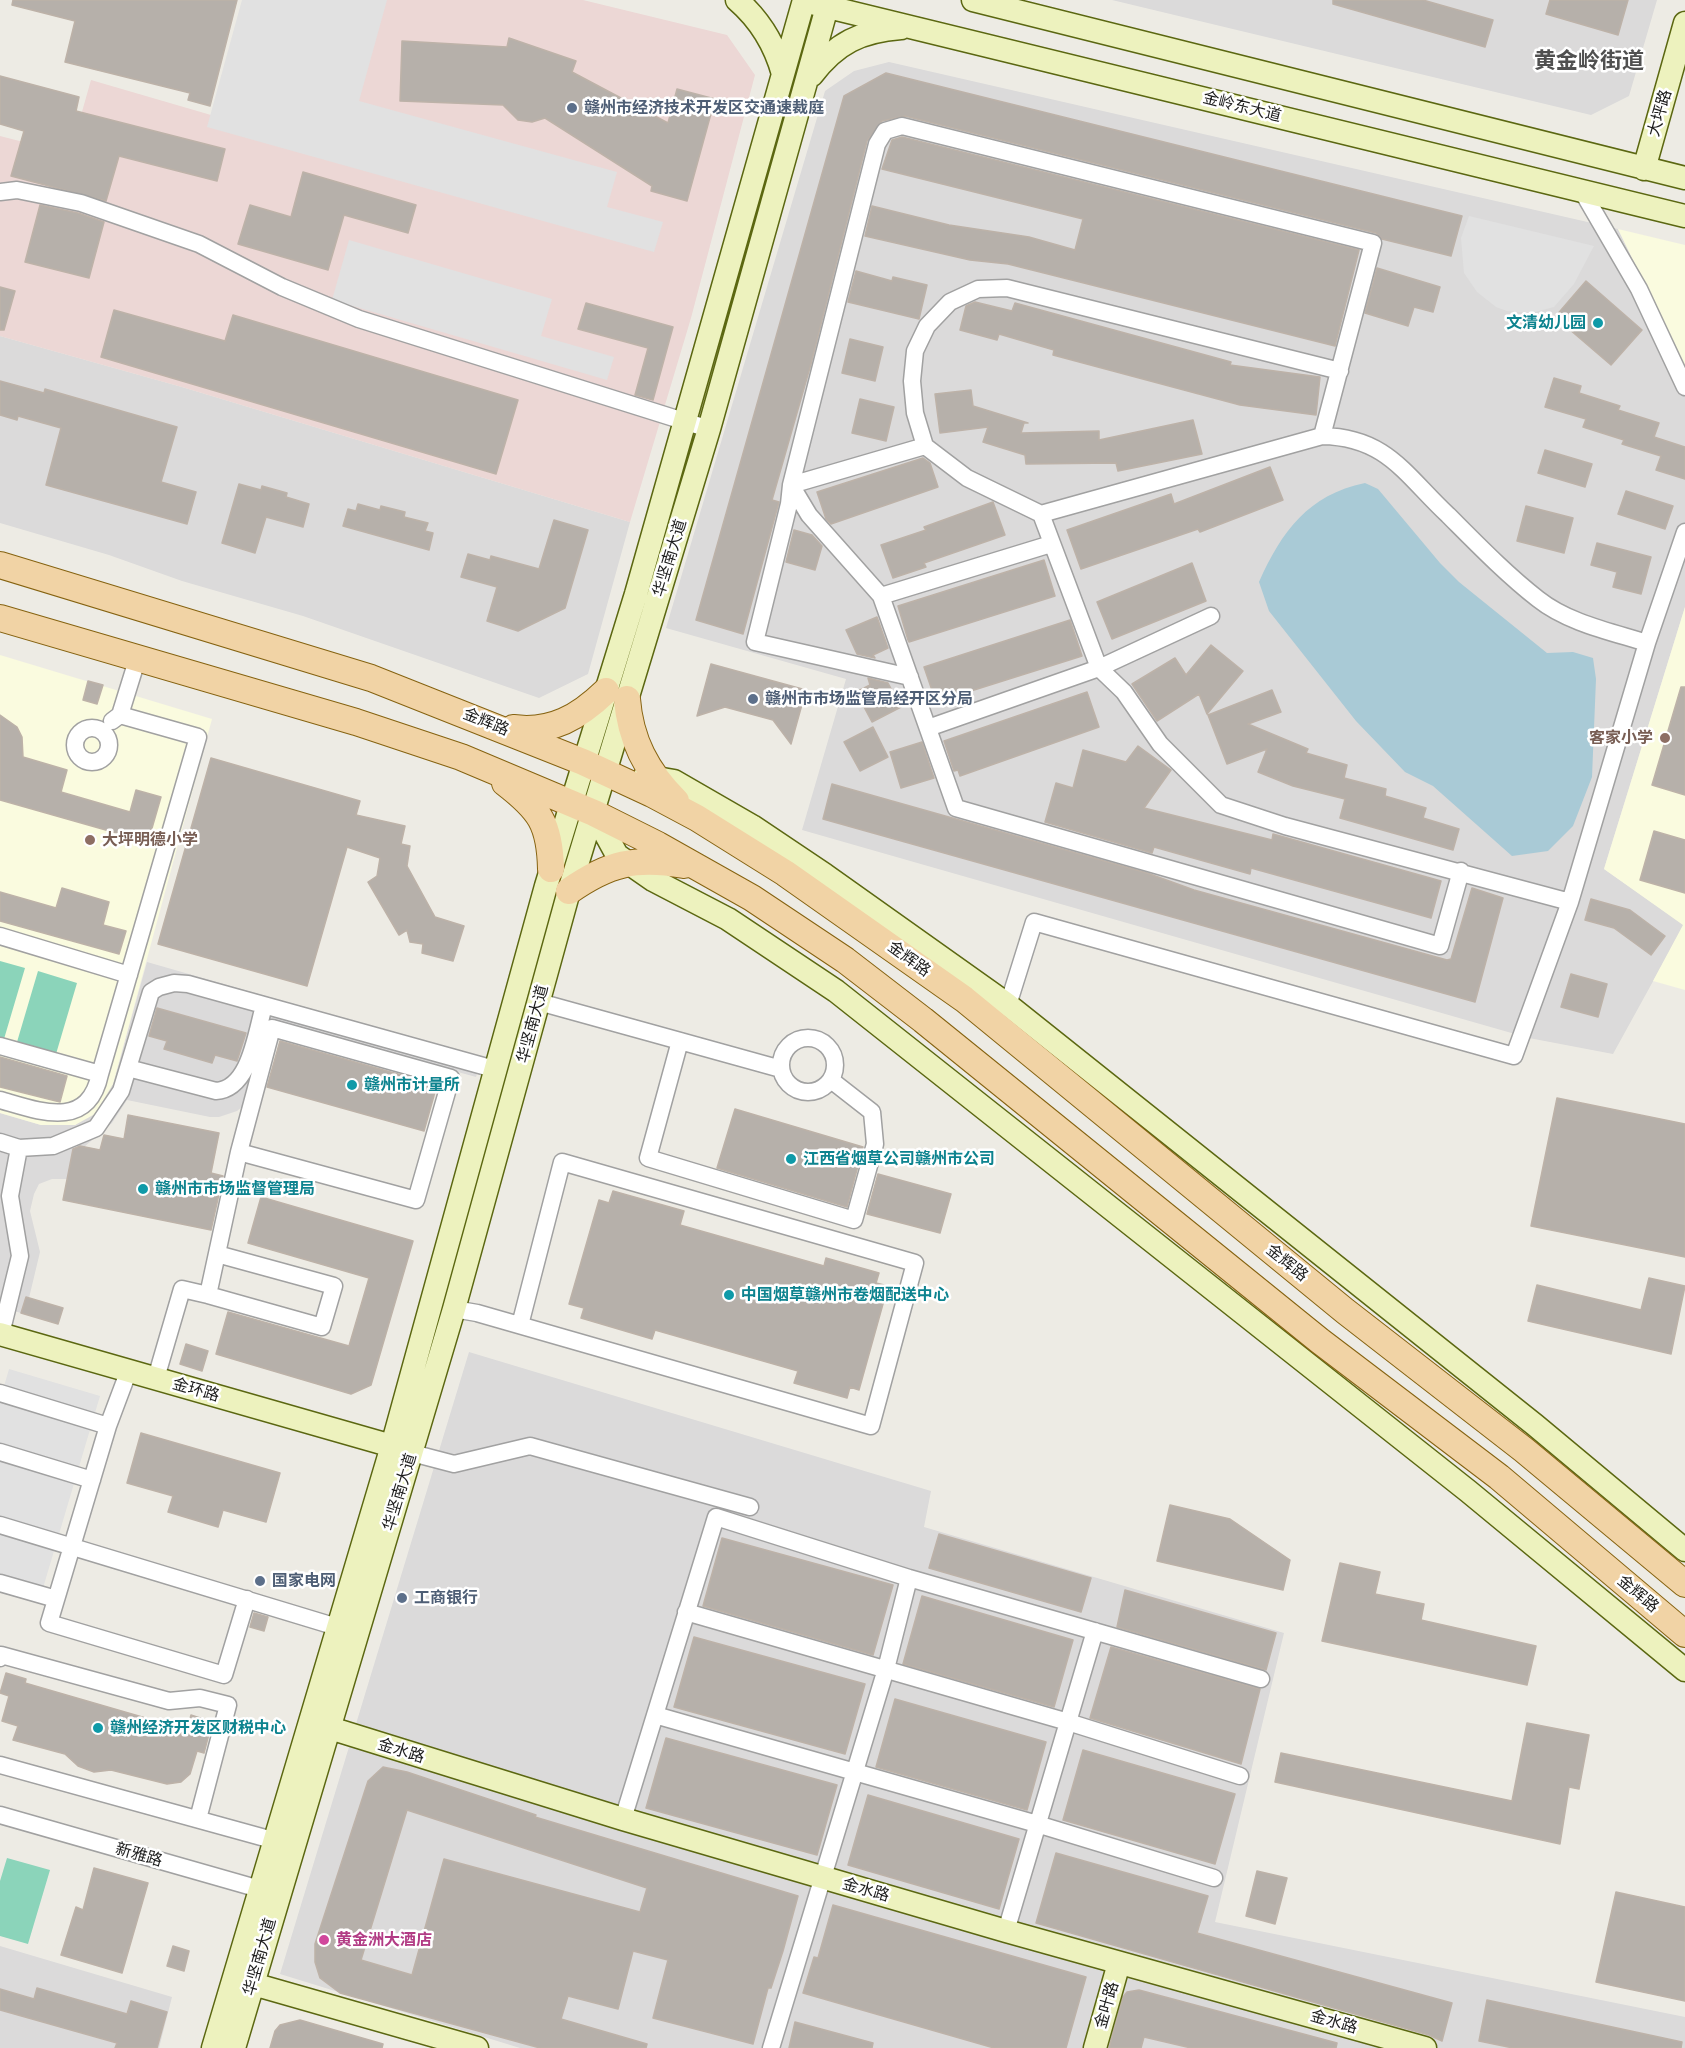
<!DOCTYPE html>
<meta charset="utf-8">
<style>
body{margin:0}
canvas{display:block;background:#edebe4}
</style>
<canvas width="1685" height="2048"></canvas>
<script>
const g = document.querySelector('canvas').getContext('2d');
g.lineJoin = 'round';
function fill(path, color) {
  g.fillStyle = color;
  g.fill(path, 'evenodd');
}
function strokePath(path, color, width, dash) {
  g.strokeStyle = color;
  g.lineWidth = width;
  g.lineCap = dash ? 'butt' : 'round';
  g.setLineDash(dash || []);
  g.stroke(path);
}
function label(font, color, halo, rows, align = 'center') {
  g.font = font + ' "Alegreya Sans","Noto Sans SC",sans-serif';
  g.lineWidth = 5;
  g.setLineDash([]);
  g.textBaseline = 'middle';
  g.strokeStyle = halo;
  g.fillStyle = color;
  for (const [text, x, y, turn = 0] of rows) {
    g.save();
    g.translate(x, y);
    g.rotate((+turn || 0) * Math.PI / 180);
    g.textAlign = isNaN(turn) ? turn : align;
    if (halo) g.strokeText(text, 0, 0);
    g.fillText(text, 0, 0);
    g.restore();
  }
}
fill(new Path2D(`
 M1112,0H1657L1629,96L1591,115Z
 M889,62L1618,229L1685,367V607L1604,869L1684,925L1613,1054L1529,1038L802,830L846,679L666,628L825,91L854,71Z
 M0,336L182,387L630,522L588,674L539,698L303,616L182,581L109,555L0,523Z
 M147,962L482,1058L476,1077L266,1019L243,1106L237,1111L219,1117H210L127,1100L112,1123L84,1147L74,1145L67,1179H52L39,1184L34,1194L30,1211L40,1252L29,1298L26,1297L21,1313L0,1307V1113L41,1125H75L113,1084Z
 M469,1352L931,1491L924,1527L1284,1633L1215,1922L1685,2017V2048H520L280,1974Z
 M0,1946L172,1997L159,2048H0Z`), '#dbdada');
fill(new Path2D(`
 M243,0H583L727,35L755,75L691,318L630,522L182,387L0,336V136L70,154L91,80L211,115Z`), '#ecd7d5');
fill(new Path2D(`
 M1618,229L1685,245V367Z
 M1685,607V990L1653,981L1683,925L1604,869Z
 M0,655L212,719L113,1084L95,1114L75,1125H41L0,1113Z`), '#fafbdf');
fill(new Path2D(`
 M0,961L25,968L4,1039L0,1038Z
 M38,971L77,983L56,1054L17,1042Z
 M7,1858L50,1870L28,1944L0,1936V1881Z`), '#8bd4ba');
fill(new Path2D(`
 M242,0H387L359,101L617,172L607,207L663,222L654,252L207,127Z
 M1469,216L1594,246L1574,284L1554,307L1531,313L1507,311L1496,307L1477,292L1464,273L1461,238Z
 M349,240L552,299L541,336L614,357L607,380L332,300Z
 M9,1369L100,1396L43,1588L0,1575V1400Z`), '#e1e1e1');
fill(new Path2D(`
 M1365,483L1378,489L1440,563L1459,582L1547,653L1573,652L1593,658L1596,679L1592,777L1573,826L1548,851L1512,856L1433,786L1405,772L1356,721L1269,611L1259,582C1282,531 1308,495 1365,483Z`), '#a9cad6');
const building = new Path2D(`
 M13,0H237L210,106L188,100L190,93L65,62L75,21L12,5Z
 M1333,0H1423L1493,20L1485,47L1333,4Z
 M1550,0H1628L1618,35L1546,14Z
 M509,38L576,61L572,72L668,123L677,89L715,99L687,201L651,191L652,186L545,118L532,122L518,120L503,105L400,101L402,41L507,47Z
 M886,73L1462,216L1451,256L1382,239L1376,233L905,116L882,121L867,141L811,364L772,500L779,502L743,634L696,620L844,96Z
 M0,76L79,97L76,111L225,149L217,181L119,156L106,201L11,176L24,131L0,124Z
 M902,137L1359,250L1335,346L1008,264L970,260L865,236L872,206L949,225L1029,237L1075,250L1083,219L882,169L892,140Z
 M303,172L416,205L408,233L344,215L328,270L238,244L250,205L291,217Z
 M40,205L78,213L104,222L89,278L25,262Z
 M1377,268L1440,287L1433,312L1414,307L1408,326L1365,313Z
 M856,271L892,281L893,277L927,285L919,319L848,302Z
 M1586,281L1642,330L1611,365L1555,317Z
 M0,287L15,291L4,330H0Z
 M975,302L1012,311L1015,303L1231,362L1230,365L1320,377L1316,415L1240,405L1053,355L1054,350L999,334L997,340L960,330L966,306Z
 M586,303L673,327L653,400L635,395L648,348L578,329Z
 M114,310L225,341L233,315L518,400L496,474L101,357Z
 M850,339L883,347L875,381L842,373Z
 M1554,378L1581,386L1579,393L1620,406L1618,410L1659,423L1654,437L1685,447V479L1656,470L1661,456L1622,444L1624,440L1583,427L1586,419L1545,407Z
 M0,381L44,393L45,389L177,427L161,482L196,492L187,524L46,485L61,428L18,416L17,420L0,415Z
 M971,390L973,406L1028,423H1024L1021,433L1099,431V440L1193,420L1202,454L1118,471L1116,463L1026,464L1025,455L983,442L988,427L940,433L935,394Z
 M860,399L894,407L886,441L852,433Z
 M1545,450L1592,464L1585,487L1538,473Z
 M923,458L930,463L938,487L831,524L826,519L817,492Z
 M1270,467L1283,500L1200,532L1198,529L1081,569L1067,530L1171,494L1174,504Z
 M239,484L261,490L262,486L287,493L286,497L309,504L303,527L266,517L255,553L222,543Z
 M1626,491L1673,506L1665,529L1618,514Z
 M993,502L1005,535L924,563L926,567L893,578L881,545L926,530L924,527Z
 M358,504L380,510L381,506L405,512L404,517L428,523L425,531L433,533L429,550L343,526L348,509L356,511Z
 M1526,506L1573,518L1564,553L1517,541Z
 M554,520L588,530L565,608L518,631L487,621L497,587L461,577L468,554L490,560L491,556L539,569Z
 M794,530L812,535L822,546L815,570L786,562Z
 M1597,543L1651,557L1641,594L1613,587L1617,572L1591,565Z
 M1044,560L1055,596L909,642L908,640L898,606Z
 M1192,563L1206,601L1112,639L1097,602Z
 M877,617L888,648L873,655L875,658L857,654L846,630Z
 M1070,620L1082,656L936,702L924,667Z
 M1211,645L1243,671L1207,714L1199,694L1157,721L1132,684L1175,658L1186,675Z
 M711,664L806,690L791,744L773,720L725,707L697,716Z
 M868,678L888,683L901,707L872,722L856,692L870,685Z
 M88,681L103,685L97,704L83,700Z
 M1681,687H1685V795L1652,785Z
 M1272,690L1281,712L1248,724L1308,749L1306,753L1347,765L1344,778L1386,789L1385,796L1426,808L1423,818L1459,829L1453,850L1340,818L1345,799L1293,786L1258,772L1267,749L1227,764L1208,715Z
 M1087,692L1099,727L960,776L958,770L954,771L944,741Z
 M0,715L17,727L22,737L23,757L67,770L61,792L130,812L136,790L161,797L148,842L0,800Z
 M873,727L888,757L860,771L844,742Z
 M922,742L934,778L901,788L890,752Z
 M1138,746L1171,770L1144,808L1272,840L1273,834L1441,881L1431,918L1251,868L1250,874L1154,847L1152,853L1045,822L1056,783L1073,788L1083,750L1126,762Z
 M211,758L360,801L356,815L405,826L401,844L410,846L407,866L435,917L464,926L453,961L422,953L423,944L410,942L407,930L399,935L368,882L377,876L380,858L347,847L307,986L158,944Z
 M832,784L1147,873L1194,890L1447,960L1451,959L1472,888L1503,898L1475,1002L823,819Z
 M1654,831L1685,840V893L1640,880Z
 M62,888L109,902L103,925L126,931L119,954L0,921V892L56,908Z
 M1591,899L1630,910L1665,936L1651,955L1614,928L1585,920Z
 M1571,974L1607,984L1598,1017L1561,1007Z
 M157,1008L246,1033L237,1061L215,1055L212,1063L164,1049L167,1041L149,1036Z
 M280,1041L437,1085L424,1131L267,1087Z
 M0,1057L67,1076L60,1102L0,1087Z
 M1557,1098L1685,1124V1257L1531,1226Z
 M735,1109L863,1147L847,1207L717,1168Z
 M128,1115L219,1133L211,1173L223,1176L211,1230L63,1200L73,1149L80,1146L100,1150L104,1135L124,1139Z
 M878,1174L951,1194L940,1233L867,1214Z
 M613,1191L684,1211L680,1225L824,1266L826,1258L879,1273L876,1283L888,1286L859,1390L850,1387L847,1398L794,1383L798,1371L655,1330L652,1339L581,1318L584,1308L569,1304L599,1200L609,1203Z
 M261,1197L413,1241L371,1385L351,1394L216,1354L228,1312L349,1346L369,1278L248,1243Z
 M1649,1278L1685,1286L1671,1354L1528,1321L1537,1285L1641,1310Z
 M26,1297L63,1308L58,1324L21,1313Z
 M186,1344L208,1351L202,1371L180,1364Z
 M141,1433L280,1473L266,1522L223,1510L218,1527L168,1512L173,1496L127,1483Z
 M1170,1505L1230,1519L1290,1560L1283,1590L1157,1561Z
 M939,1534L1091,1578L1081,1612L929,1568Z
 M722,1538L893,1585L873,1655L703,1606Z
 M1340,1563L1380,1572L1375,1594L1424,1604L1421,1620L1536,1646L1527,1685L1322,1641Z
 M1125,1590L1276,1633L1266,1670L1117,1627Z
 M922,1596L1073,1640L1054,1707L903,1664Z
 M254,1613L268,1617L264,1631L250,1627Z
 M694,1637L865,1684L845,1754L674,1707Z
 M1111,1647L1260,1689L1241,1764L1090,1718Z
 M6,1673L26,1679L25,1683L187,1730L191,1715L206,1720L202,1732L209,1734L204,1753L197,1751L190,1774L181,1782L167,1784L111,1770L94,1772L78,1766L65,1754L13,1740L18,1726L2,1721L9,1696L0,1693Z
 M895,1699L1046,1742L1027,1810L876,1767Z
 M1527,1723L1589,1735L1579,1789L1569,1787L1560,1844L1275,1782L1281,1753L1512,1801Z
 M666,1738L837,1785L817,1855L646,1808Z
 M1083,1750L1235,1794L1215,1864L1063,1820Z
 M383,1767L407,1772L536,1815L535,1817L798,1896L783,1951L771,1988H768L753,2044L653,2018L668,1960L633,1951L618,2009L568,1996L561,2019L647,2044L646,2048H540L340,1993L320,1978L315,1962V1944L368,1781ZM407,1810L647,1888L640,1912L444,1859L412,1975L361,1960Z
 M868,1795L1019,1839L999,1909L848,1865Z
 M1056,1853L1208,1896L1197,1933L1452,2003L1442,2041L1429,2035L1036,1923Z
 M94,1868L148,1883L122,1973L61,1955L76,1907L83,1910Z
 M1257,1871L1287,1878L1275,1924L1246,1916Z
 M1616,1892L1685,1907V2001L1596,1982Z
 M833,1905L1086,1977L1066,2048H994L803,1993L814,1957L818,1958Z
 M173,1946L189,1951L184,1971L167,1966Z
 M37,1988L127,2014L131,2001L167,2012L157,2048H115L117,2043L0,2010V1989L34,1999Z
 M1139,1990L1337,2043L1336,2048H1191L1144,2037L1141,2048H1109L1123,1997L1127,1992Z
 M1487,2000L1682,2042L1681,2048H1513L1479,2041Z
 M300,2020L383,2044L382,2048H270L275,2031L280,2025Z
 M795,2022L873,2043L872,2048H789Z`);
fill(building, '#b6b0aa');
strokePath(building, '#bdb2a8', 1.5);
const street = new Path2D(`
 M1582,191L1639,289L1685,387
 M0,192L17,190L81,203L199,244L282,287L359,319L709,429
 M1340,371L1007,288L978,289L950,302L927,326L915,351L912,381L915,413L925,446L967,478L1041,514L1322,436C1387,437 1406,476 1448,515C1477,544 1506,574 1538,599C1568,623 1612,632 1647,643
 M925,446L791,485L809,515L881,596L956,808L1440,946L1461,871
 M1041,514L1099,668L1124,692L1160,744L1221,805L1285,826L1570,902
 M881,596L1051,544
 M910,677L755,642L789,504L791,485L877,144L885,131L902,126L1373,243L1322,436
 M112,721L120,715L138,657
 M928,728L1099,668L1211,616
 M75 745a17 17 0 1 1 34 0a17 17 0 1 1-34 0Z
 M0,936L129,975
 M539,1002L680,1041L648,1158L854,1220L875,1144L872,1112L831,1080
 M1008,1005L1034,922L1514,1056L1570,902L1647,643L1685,532
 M781 1065a27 27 0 1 1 54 0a27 27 0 1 1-54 0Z
 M680,1041L781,1069
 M0,1046L100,1074L198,737L120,715
 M128,1068L216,1091C250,1089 256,1033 264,1006
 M0,1100C39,1111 88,1131 100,1074
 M0,1142L19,1148
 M208,1295L322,1327L334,1286L217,1254
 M454,1309L477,1313L871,1426L915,1263L562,1162L520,1325
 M1,1334L20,1256L10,1196L19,1148L53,1146L96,1128L121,1091L151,992L159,987L174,983L188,984L494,1069
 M129,1370L108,1426L49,1623L224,1675L247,1599
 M156,1378L182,1289L208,1295L239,1152L272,1028L451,1078L416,1200L239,1152
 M0,1393L108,1426
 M0,1452L92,1480
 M412,1453L454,1464L530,1446L750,1507
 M0,1525L337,1627
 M0,1583L56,1599
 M686,1612L1068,1722L1240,1776
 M0,1658L1,1655L169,1701L200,1698L228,1705L198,1819
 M655,1715L1037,1824L1214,1878
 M0,1765L276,1841
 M0,1815L270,1892
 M623,1819L716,1517L909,1578L1261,1679
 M1006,1931L1095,1631
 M771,2048L886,1669L909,1578`);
const secondary = new Path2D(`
 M737,0C760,20 775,45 783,74
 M973,0L1685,178
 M812,3L1685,216
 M812,75C836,43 861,31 901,28
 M1644,169L1685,23
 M645,776L674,781L752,826L825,875L1008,1005L1535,1425L1685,1550
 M594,813L617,855L653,880L728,919L836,991L1468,1491L1685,1670
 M0,1334L392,1446
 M317,1724L623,1819L1006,1931L1425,2048
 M253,1984L477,2048
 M213,2048L392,1446L546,886L636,594L804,0
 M234,2048L454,1309L569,891L709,429L829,0
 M1095,2048L1119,1963`);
const primary = new Path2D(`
 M0,565L371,678L583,762L652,794L697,818L785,873L964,999L1345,1311L1524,1450L1685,1584
 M0,618L356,722L461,757L594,813L658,845L752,898L845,960L923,1020L1320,1341L1499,1477L1685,1634
 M627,699C630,740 647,772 676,801
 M513,728C552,733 579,717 606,691
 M505,783C540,810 550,824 551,869
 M569,891C609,863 635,857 684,865`);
strokePath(street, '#a1a1a1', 19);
strokePath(secondary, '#5b6711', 25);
strokePath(primary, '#866311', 28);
strokePath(street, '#fff', 16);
strokePath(secondary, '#edf2be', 22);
strokePath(primary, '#f1d3a5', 26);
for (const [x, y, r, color] of [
 [572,108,6,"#5c6f8a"],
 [1598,323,6,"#0f9aa8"],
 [753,699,6,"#5c6f8a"],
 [1665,738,6,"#8d6e63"],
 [90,840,6,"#8d6e63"],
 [352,1085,6,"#0f9aa8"],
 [791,1159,6,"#0f9aa8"],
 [143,1189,6,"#0f9aa8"],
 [729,1295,6,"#0f9aa8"],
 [260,1581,6,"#5c6f8a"],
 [402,1598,6,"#5c6f8a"],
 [98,1728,6,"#0f9aa8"],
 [324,1940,6,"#d1479c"]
]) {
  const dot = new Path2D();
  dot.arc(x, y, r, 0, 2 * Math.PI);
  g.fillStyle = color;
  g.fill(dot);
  strokePath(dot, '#fff', 2);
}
label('16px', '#1d1d1d', '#fff', [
 ["金岭东大道",1242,107,14],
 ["大坪路",1660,113,-74],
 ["华坚南大道",670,558,-73],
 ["金辉路",486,722,22],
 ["金辉路",909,959,36],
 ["华坚南大道",533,1024,-75],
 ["金辉路",1287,1263,39],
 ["金环路",196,1390,16],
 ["华坚南大道",400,1492,-73],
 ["金辉路",1638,1594,40],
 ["金水路",401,1751,17],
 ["新雅路",139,1855,16],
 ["金水路",866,1890,16],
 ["华坚南大道",260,1957,-74],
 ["金叶路",1107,2005,-74],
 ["金水路",1334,2022,16]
]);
label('bold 16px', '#4e5e75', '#fff', [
 ["赣州市经济技术开发区交通速裁庭",584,108],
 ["赣州市市场监管局经开区分局",765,699],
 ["国家电网",272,1581],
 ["工商银行",414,1598]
], 'left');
label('bold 16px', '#0d838f', '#fff', [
 ["文清幼儿园",1586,323,"right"],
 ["赣州市计量所",364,1085],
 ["江西省烟草公司赣州市公司",803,1159],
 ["赣州市市场监督管理局",155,1189],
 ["中国烟草赣州市卷烟配送中心",741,1295],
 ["赣州经济开发区财税中心",110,1728]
], 'left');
label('bold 16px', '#785e54', '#fff', [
 ["客家小学",1653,738],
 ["大坪明德小学",102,840,"left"]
], 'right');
label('bold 16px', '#b23c85', '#fff', [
 ["黄金洲大酒店",336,1940]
], 'left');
label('bold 22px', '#505050', '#fff', [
 ["黄金岭街道",1589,61]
]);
</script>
